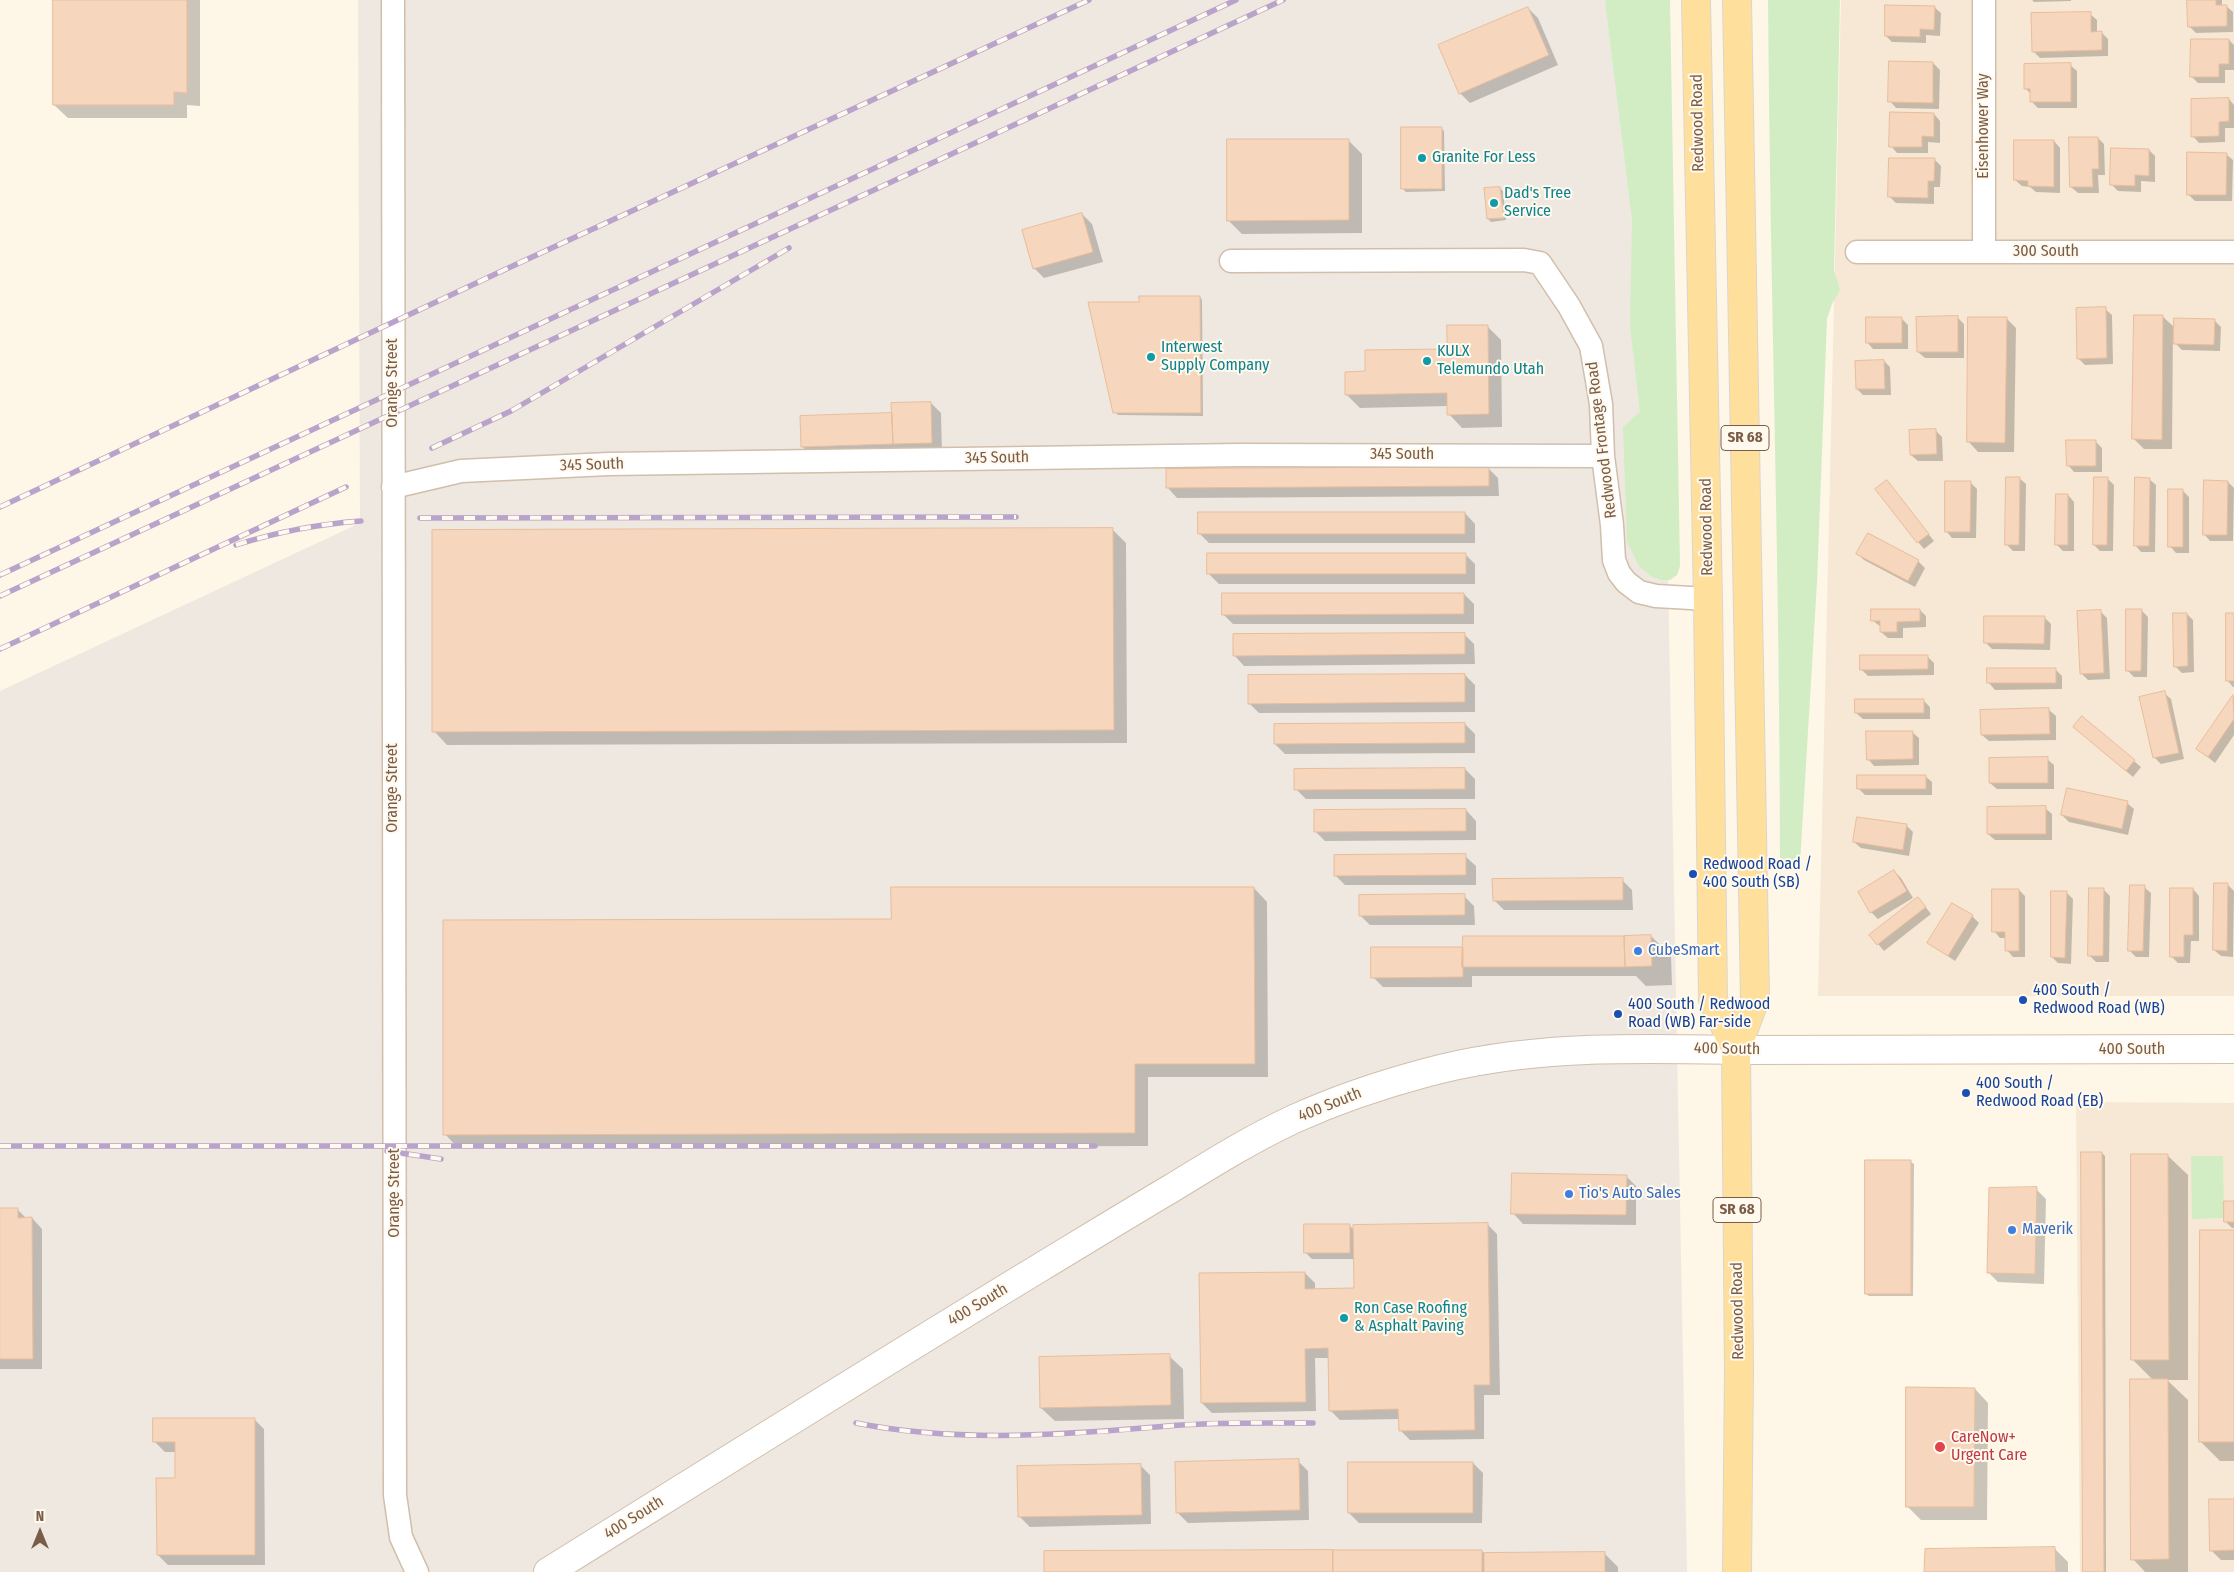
<!DOCTYPE html>
<style>
body{margin:0}
#map{position:relative;width:2234px;height:1572px;overflow:hidden;background:#fef6e6;font-family:"Fira Sans Condensed",sans-serif}
canvas{display:block}
.north{position:absolute;left:15px;top:1507px;width:50px;height:50px;-webkit-text-stroke:4px #fff9ee;paint-order:stroke;rotate:0deg;font-size:14px;font-weight:700;line-height:20px;text-align:center;color:#7a5d48}
.north::after{content:'';display:block;margin:auto;width:18px;height:22px;background:#7a5d48;clip-path:polygon(50% 0,100% 100%,50% 72%,0 100%)}
</style>
<div id="map">
<canvas width="2234" height="1572"></canvas>
<div class="north">N</div>
</div>
<script>
const g = document.querySelector('canvas').getContext('2d');
g.lineJoin = 'round';
function fill(path, color) {
  g.fillStyle = color;
  g.fill(path, 'evenodd');
}
function strokePath(path, color, width, dash) {
  g.strokeStyle = color;
  g.lineWidth = width;
  g.lineCap = dash ? 'butt' : 'round';
  g.setLineDash(dash || []);
  g.stroke(path);
}
function label(font, color, halo, rows, align = 'center') {
  g.font = font + ' "Fira Sans Condensed",sans-serif';
  g.lineWidth = 4;
  g.setLineDash([]);
  g.textBaseline = 'middle';
  g.strokeStyle = halo;
  g.fillStyle = color;
  for (const [text, x, y, turn = 0] of rows) {
    g.save();
    g.translate(x, y);
    g.rotate((+turn || 0) * Math.PI / 180);
    g.textAlign = isNaN(turn) ? turn : align;
    if (halo) g.strokeText(text, 0, 0);
    g.fillText(text, 0, 0);
    g.restore();
  }
}
fill(new Path2D(`
 M1841,0H2234V996H1818Z
 M2076,1102L2234,1103V1572H2080Z`), '#f6e8d4');
fill(new Path2D(`
 M358,0H1657L1687,1572H0V691L360,523Z`), '#eee8e0');
fill(new Path2D(`
 M1605,0H1670L1680,566L1677,575L1670,580H1662L1652,577L1639,566L1627,542L1623,427L1640,412L1630,326L1632,220Z
 M1768,0H1840L1834,270L1840,290L1832,304L1827,319L1817,582L1800,864H1780C1780,576 1770,288 1768,0Z
 M2191,1156H2223L2224,1218L2192,1219Z`), '#d2edc3');
fill(new Path2D(`
 M54,0H200V106L187,105V118H68L54,105Z
 M2032,0H2071V1L2034,2Z
 M2189,0H2222V6H2226L2233,12V32L2196,33L2190,27Z
 M1934,7L1941,13L1940,36L1926,35V43L1892,42L1886,36Z
 M1528,8L1538,18L1558,65L1470,103L1460,93Z
 M2090,14L2097,20V33H2102L2108,39V56L2040,58L2033,51Z
 M2229,40L2234,45V70H2225V83H2198L2192,77Z
 M1933,63L1940,70L1939,109L1896,108L1890,101Z
 M2070,65L2077,71V108H2038L2032,102V95L2026,89Z
 M2229,99L2234,105V128H2225V142L2199,143L2193,136Z
 M1934,114L1940,121V143L1928,142V153H1897L1891,146Z
 M1441,128L1444,131L1445,191L1406,192L1403,189Z
 M2098,138L2104,144L2105,175H2098L2099,193H2078L2071,187Z
 M1348,140L1362,154V233L1242,234L1228,220Z
 M2054,141L2060,148V193L2036,192L2030,187L2022,186L2015,180Z
 M2149,150L2155,156V182L2141,181V192L2118,191L2112,185Z
 M2226,154L2233,160L2232,201H2195L2188,194Z
 M1934,159L1941,166L1940,187H1934V204L1896,203L1890,197Z
 M1500,188L1503,191L1506,220L1491,222L1488,219Z
 M1082,214L1092,224L1103,262L1044,278L1034,268Z
 M1200,297L1202,300L1203,416L1118,415L1115,412L1140,303Z
 M2105,309L2112,315L2113,364L2085,365L2078,358Z
 M2162,316L2173,326L2172,449H2144L2134,439Z
 M1957,317L1964,324V358H1925L1918,352Z
 M1901,318L1908,325V349H1873L1867,342Z
 M2006,318L2016,328L2014,452H1978L1968,441Z
 M2214,320L2221,327L2220,351L2182,350L2175,343Z
 M1487,326L1501,340L1502,427L1462,428L1449,414L1448,406L1360,408L1346,394L1366,373L1448,350Z
 M1884,361L1890,367L1891,395H1863L1857,389Z
 M931,403L941,413L942,452L812,456L802,446Z
 M1935,430L1942,437L1943,461H1918L1911,455Z
 M2095,441L2102,448V472H2074L2068,465Z
 M1488,468L1498,478L1499,496L1177,498L1167,487Z
 M2019,478L2026,484L2025,551H2013L2006,544Z
 M2107,478L2114,485L2113,551H2100L2094,545Z
 M2149,479L2156,485L2155,552H2141L2135,545Z
 M1887,482L1934,541L1924,549L1918,542Z
 M1970,482L1977,489L1976,538H1952L1946,531Z
 M2228,482L2234,488L2233,541H2210L2204,534Z
 M2182,490L2189,497V553H2176L2170,546Z
 M2068,495L2074,502V551H2063L2056,544Z
 M1465,513L1475,524V543H1209L1199,533Z
 M1112,529L1126,543L1127,743L447,745L434,731Z
 M1868,534L1918,561L1925,568L1915,587L1864,560L1858,554Z
 M1465,554L1475,564V584H1219L1209,574Z
 M1464,594L1474,604V624H1233L1223,614Z
 M1920,610L1926,616V627L1903,628V638H1888L1881,632V627L1872,620Z
 M2141,610L2148,617L2147,677H2134L2127,670Z
 M2101,612L2107,618L2110,679L2088,680L2081,673Z
 M2187,614L2193,620L2194,672L2182,673L2175,666Z
 M2234,614V687H2233L2227,680Z
 M2044,617L2051,624L2050,650L1992,649L1986,643Z
 M1464,634L1474,644L1475,664L1244,666L1234,655Z
 M1927,656L1934,663V675L1868,676L1861,669Z
 M2055,669L2062,676V689L1995,690L1989,683Z
 M1465,675L1475,685V712L1259,713L1249,703Z
 M2164,693L2171,699L2184,759L2161,764L2154,757Z
 M2234,696V735L2215,763L2198,749Z
 M1923,700L1930,707V719H1863L1856,713Z
 M2049,710L2056,716V740L1989,741L1982,735Z
 M2083,718L2141,767L2133,777L2074,727Z
 M1465,724L1475,734V753L1285,754L1275,744Z
 M1912,732L1919,738V765L1874,766L1868,759Z
 M2047,759L2054,765V789H1997L1990,783Z
 M1465,769L1475,779V799H1306L1296,789Z
 M1925,776L1932,782V795H1865L1858,788Z
 M2127,803L2134,809L2128,835L2069,822L2062,815Z
 M2045,808L2052,814V840H1995L1988,834Z
 M1466,810L1476,821V840L1325,841L1315,831Z
 M1906,825L1913,832L1909,856L1861,848L1854,842Z
 M1465,856L1476,866V885H1345L1335,875Z
 M1894,871L1901,878L1913,898L1878,919L1871,912Z
 M1622,880L1632,890L1633,910H1504L1494,900Z
 M2227,884L2234,891L2233,957L2221,956L2214,950Z
 M2144,887L2151,893L2149,957H2136L2130,951Z
 M1254,888L1267,902L1268,1077H1148V1146L458,1148L445,1134L892,920Z
 M2103,889L2110,896L2109,962H2096L2089,955Z
 M2193,889L2199,896V941H2191L2190,963H2178L2171,956Z
 M2019,890L2025,896V957H2013L2007,950L2006,938H2000L1994,931Z
 M2066,892L2073,899L2071,964L2058,963L2052,957Z
 M1464,896L1474,906L1475,925H1370L1360,915Z
 M1924,905L1931,914L1884,951L1878,944Z
 M1972,916L1979,923L1955,961L1929,943Z
 M1651,936L1671,956L1672,985L1646,986L1636,976H1472V987H1383L1373,977L1464,948Z
 M2102,1153L2105,1156L2106,1572H2084Z
 M2167,1155L2188,1175V1380H2167L2188,1400V1572H2145L2133,1559L2153,1380L2133,1360Z
 M1911,1162L1914,1164L1913,1296H1869L1866,1294Z
 M1626,1176L1636,1186V1225L1523,1224L1513,1213Z
 M2036,1189L2046,1199L2044,1284L1998,1282L1988,1272Z
 M2234,1202V1228H2232L2225,1221Z
 M0,1209H17L27,1219L32,1218L42,1229V1369H0Z
 M1487,1224L1497,1234L1500,1395H1484V1439L1410,1440L1400,1430V1419L1340,1420L1330,1410L1329,1358H1315L1316,1411L1212,1413L1202,1403L1305,1273L1315,1283V1290L1355,1289V1259H1312L1305,1252L1349,1225L1354,1230Z
 M2234,1231V1461H2220L2200,1441Z
 M1169,1356L1183,1369L1184,1419L1055,1421L1041,1408Z
 M1975,1389L1988,1403L1987,1520H1921L1907,1506Z
 M254,1419L264,1429L265,1565H168L158,1555L176,1479V1452H165L155,1442Z
 M1298,1461L1308,1471L1309,1520L1188,1523L1178,1513Z
 M1473,1463L1483,1473L1482,1523H1359L1349,1513Z
 M1140,1465L1150,1475L1151,1524L1030,1527L1020,1517Z
 M2234,1500V1560H2221L2211,1550Z
 M2054,1548L2068,1562V1572H1925Z
 M1482,1551L1485,1554H1605L1618,1567V1572H1045Z`), '#0003');
const building = new Path2D(`
 M53,0H187V93L174,92V105H53Z
 M2187,0H2216V5H2227V26L2188,27Z
 M1885,5L1935,6L1934,30L1920,29V37L1885,36Z
 M1528,7L1549,55L1459,94L1438,45Z
 M2091,12V32L2102,31V50L2032,52L2031,13Z
 M2191,39H2229V64H2219V77H2190Z
 M1889,61L1933,62V103L1888,102Z
 M2071,63V102H2030V89H2024V64Z
 M2229,98V121L2219,122V136L2191,137V99Z
 M1890,112L1934,113V137L1922,136V147H1889Z
 M1401,127H1442V189H1401Z
 M2069,137H2098L2099,169H2092L2093,187H2070Z
 M1227,139H1349V220L1227,221Z
 M2014,140H2054V187L2028,186V181L2014,180Z
 M2111,148L2149,149V176L2135,175V186L2110,185Z
 M2187,152L2227,153L2226,195H2187Z
 M1889,158H1935L1934,181H1928V198L1888,197Z
 M1500,187L1504,218L1487,219L1484,188Z
 M1082,213L1093,252L1033,269L1022,230Z
 M1139,296H1200L1201,413H1113L1088,302H1139Z
 M2106,307L2107,358L2077,359L2076,308Z
 M2134,315H2163L2162,440L2132,439Z
 M1958,316V352H1917L1916,317Z
 M1866,317H1902V343H1866Z
 M1968,317H2007L2005,443L1967,442Z
 M2174,318L2215,319L2214,345L2174,344Z
 M1447,325H1488L1489,414L1447,415V393L1345,395V372L1365,371V350L1447,349Z
 M1884,360L1885,389H1856L1855,361Z
 M931,402L932,443L893,444L891,403Z
 M892,413L893,444L801,447L800,416Z
 M1936,429L1937,454L1910,455L1909,430Z
 M2066,440H2096V466H2067Z
 M1489,467V486L1166,488V469Z
 M2006,477H2020L2019,545H2005Z
 M2094,477H2108L2107,545H2093Z
 M2135,477L2150,478L2149,546H2134Z
 M1887,480L1929,534L1917,543L1875,489Z
 M2204,480L2228,481L2227,535H2203Z
 M1945,481H1971L1970,532H1945Z
 M2168,489H2183V547H2168Z
 M2056,494H2068V545H2055Z
 M1198,512H1465V534H1198Z
 M1113,528L1114,730L432,732V530Z
 M1868,533L1919,560L1908,581L1856,554Z
 M1207,553H1466V574H1207Z
 M1222,593H1464V614L1222,615Z
 M1871,609H1920V621L1897,622V632H1880V621H1871Z
 M2126,609H2142L2141,671H2126Z
 M2101,610L2104,673L2080,674L2077,611Z
 M2173,613H2187L2188,666L2174,667Z
 M2226,613H2234V681H2226Z
 M1984,616H2045L2044,644L1984,643Z
 M1465,633V654L1233,656V634Z
 M1860,655H1928V669L1860,670Z
 M1987,668H2056V683H1987Z
 M1465,674V702L1248,704V675Z
 M2165,691L2179,753L2153,758L2139,697Z
 M2233,695L2234,719L2208,757L2196,749Z
 M1855,699H1924V713H1855Z
 M2049,708L2050,734L1981,735L1980,710Z
 M2082,716L2135,760L2126,771L2073,727Z
 M1465,723V743L1274,744V724Z
 M1866,731H1913V759L1867,760Z
 M2048,757V783H1989V758Z
 M1465,768V789L1294,790V769Z
 M1857,775H1926V789H1857Z
 M2067,788L2128,801L2122,829L2061,815Z
 M2046,806V834H1987V807Z
 M1466,809V831L1314,832V810Z
 M1857,817L1907,824L1903,850L1853,842Z
 M1466,854V875L1334,876V855Z
 M1894,870L1907,891L1870,913L1858,892Z
 M1623,878V900L1493,901L1492,879Z
 M2214,883H2228L2227,951L2213,950Z
 M2130,885H2145L2143,951H2128Z
 M891,887H1254L1255,1064H1135V1133L443,1135V920L891,919Z
 M2089,888H2104L2103,956H2088Z
 M2170,888H2193V935H2184V957H2170Z
 M1992,889H2019V951H2005V932H1992Z
 M2051,891H2067L2065,958L2051,957Z
 M1465,894V915L1359,916V895Z
 M1918,897L1926,907L1877,945L1869,935Z
 M1952,903L1973,915L1948,956L1927,943Z
 M1651,935L1652,966L1625,967L1624,936Z
 M1463,936H1624L1625,967H1462Z
 M1371,947H1463V977L1371,978Z
 M2081,1152H2102L2104,1572H2083Z
 M2131,1154H2168L2169,1360H2131Z
 M1865,1160H1911V1294H1865Z
 M1512,1173L1627,1175L1626,1215L1511,1214Z
 M2037,1187L2035,1274L1987,1273L1989,1188Z
 M2224,1201H2234V1222H2224Z
 M0,1208H18V1218L32,1217L33,1359H0Z
 M1488,1223L1490,1385H1474L1475,1430L1399,1431L1398,1409L1329,1411L1328,1348L1305,1349L1306,1402L1201,1403L1199,1273L1305,1272V1289L1354,1288L1353,1225Z
 M1304,1224H1350V1253H1304Z
 M2200,1230H2234V1442H2199Z
 M1170,1354L1171,1405L1040,1408L1039,1357Z
 M2130,1379H2168L2169,1559L2131,1560Z
 M1906,1387L1975,1388L1974,1507H1906Z
 M153,1418H255V1555H157L156,1478H175V1442H153Z
 M1299,1459L1300,1510L1176,1513L1175,1462Z
 M1348,1462H1473V1513H1348Z
 M1141,1464L1142,1515L1018,1517L1017,1466Z
 M2209,1499H2234V1550L2210,1551Z
 M2055,1547L2056,1572H1924L1925,1549Z
 M1333,1550H1482V1572H1333Z
 M1333,1550V1572H1044V1551Z
 M1605,1552V1572H1484V1553Z`);
fill(building, '#f6d6bc');
strokePath(building, '#eabd9a', 1);
const minor = new Path2D(`
 M393,0L395,1495L401,1537L417,1572
 M1984,0V252
 M1857,252H2234
 M1231,261L1524,260L1540,263L1569,306L1591,346L1601,404L1603,456L1612,525L1614,560L1619,573L1626,582L1639,592L1656,596L1708,599
 M393,487L461,471L608,464L1239,455L1603,456`);
const tertiary = new Path2D(`
 M548,1572C712,1470 876,1367 1041,1267C1084,1241 1128,1214 1172,1188C1211,1164 1251,1139 1294,1119C1336,1100 1380,1085 1425,1073C1526,1045 1633,1048 1736,1050`);
const secondary = new Path2D(`
 M1736,1050L2234,1049`);
const primary = new Path2D(`
 M1696,0L1708,599L1713,1000L1736,1050
 M1737,0L1755,999L1736,1050L1739,1370L1737,1572`);
strokePath(minor, '#d1beab', 25);
strokePath(tertiary, '#d1beab', 30);
strokePath(secondary, '#d5bfa8', 30);
strokePath(primary, '#dcd5cf', 30);
strokePath(minor, '#fff', 22);
strokePath(tertiary, '#fff', 28);
strokePath(secondary, '#fff', 28);
strokePath(primary, '#ffdf9c', 28);
const rail = new Path2D(`
 M432,448L511,411L789,248
 M0,507L504,270L1089,0
 M420,518L1016,517
 M236,545C277,532 318,524 361,521
 M0,575L1236,0
 M0,596L1283,0
 M0,649L346,487
 M0,1146H1095
 M387,1151L441,1159
 M856,1423C962,1444 1075,1434 1181,1425C1225,1422 1269,1423 1313,1423`);
strokePath(rail, '#baa3ca', 5.5);
strokePath(rail, '#fff9ee', 4, [11]);
for (const [x, y, r, color] of [
 [1422,158,5,"#0f9aa8"],
 [1494,203,5,"#0f9aa8"],
 [1151,357,5,"#0f9aa8"],
 [1427,361,5,"#0f9aa8"],
 [1693,874,5,"#1a4fb4"],
 [1638,951,5,"#3f7fe0"],
 [2023,1000,5,"#1a4fb4"],
 [1618,1014,5,"#1a4fb4"],
 [1966,1093,5,"#1a4fb4"],
 [1569,1194,5,"#3f7fe0"],
 [2012,1230,5,"#3f7fe0"],
 [1344,1318,5,"#0f9aa8"],
 [1940,1447,6,"#e0444e"]
]) {
  const dot = new Path2D();
  dot.arc(x, y, r, 0, 2 * Math.PI);
  g.fillStyle = color;
  g.fill(dot);
  strokePath(dot, '#fff9ee', 2);
}
for (const [x, y, w] of [
 [1745,438,48],
 [1737,1210,48]
]) {
  const box = new Path2D();
  box.roundRect(x - w / 2, y - 12.5, w, 25, 4);
  g.fillStyle = '#fff9ee';
  g.fill(box);
  strokePath(box, '#7a5d48', 1);
}
label('bold 15px', '#7a5d48', null, [
 ["SR 68",1745,438],
 ["SR 68",1737,1210]
]);
label('16px', '#7a5d48', '#fff9ee', [
 ["Redwood Road",1698,123,-91],
 ["Eisenhower Way",1984,126,-90],
 ["300 South",2046,252],
 ["Orange Street",393,383,-90],
 ["Redwood Frontage Road",1602,440,-97],
 ["345 South",1402,455],
 ["345 South",997,458,-1],
 ["345 South",592,465,-2],
 ["Redwood Road",1707,527,-91],
 ["Orange Street",393,788,-90],
 ["400 South",1727,1049,1],
 ["400 South",2132,1050],
 ["400 South",1330,1105,-22],
 ["Orange Street",395,1193,-90],
 ["400 South",978,1305,-31],
 ["Redwood Road",1738,1311,-91],
 ["400 South",634,1518,-32]
]);
label('16px', '#0d838f', '#fff9ee', [
 ["Granite For Less",1432,158],
 ["Dad's Tree",1504,194],
 ["Service",1504,212],
 ["Interwest",1161,348],
 ["Supply Company",1161,366],
 ["KULX",1437,352],
 ["Telemundo Utah",1437,370],
 ["Ron Case Roofing",1354,1309],
 ["& Asphalt Paving",1354,1327]
], 'left');
label('16px', '#164399', '#fff9ee', [
 ["Redwood Road /",1703,865],
 ["400 South (SB)",1703,883],
 ["400 South /",2033,991],
 ["Redwood Road (WB)",2033,1009],
 ["400 South / Redwood",1628,1005],
 ["Road (WB) Far-side",1628,1023],
 ["400 South /",1976,1084],
 ["Redwood Road (EB)",1976,1102]
], 'left');
label('16px', '#366cbe', '#fff9ee', [
 ["CubeSmart",1648,951],
 ["Tio's Auto Sales",1579,1194],
 ["Maverik",2022,1230]
], 'left');
label('16px', '#be3a42', '#fff9ee', [
 ["CareNow+",1951,1438],
 ["Urgent Care",1951,1456]
], 'left');
</script>
